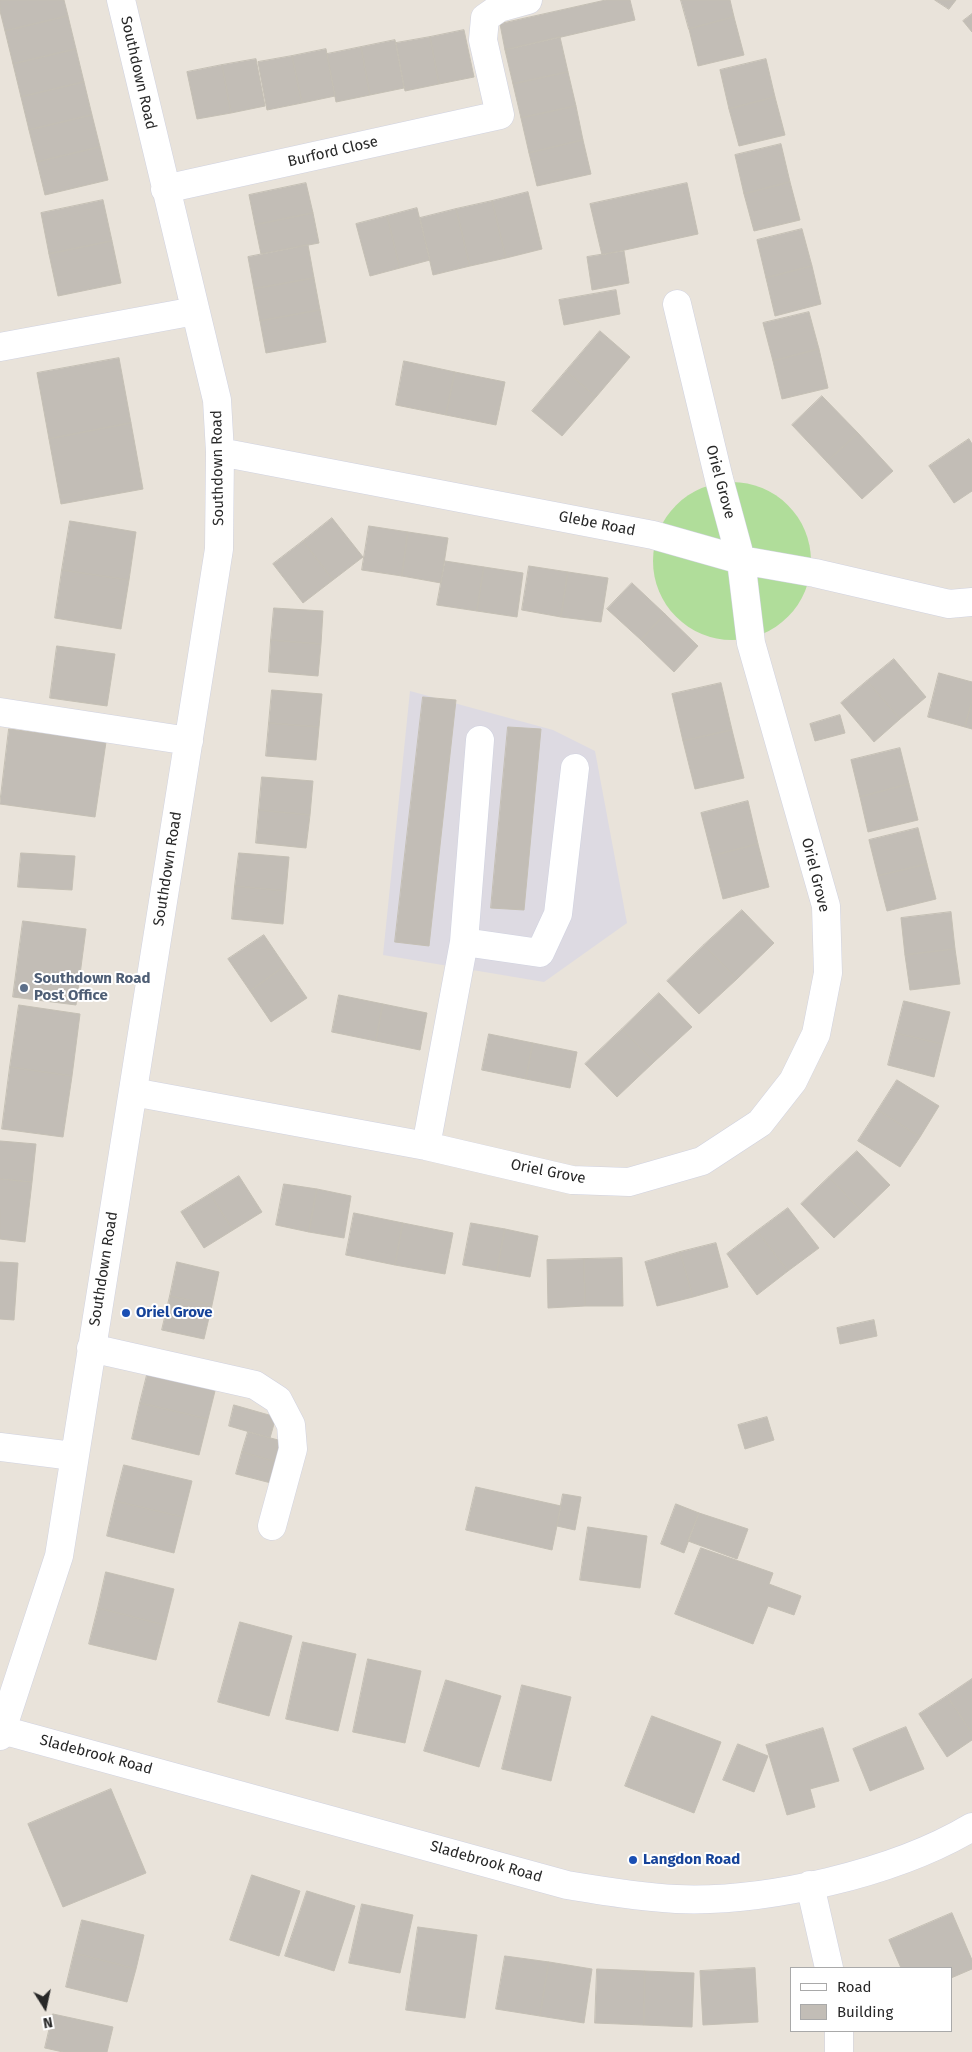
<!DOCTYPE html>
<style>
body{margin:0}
#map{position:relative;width:972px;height:2052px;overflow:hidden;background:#e9e3da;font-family:"Fira Sans",sans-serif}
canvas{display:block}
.legend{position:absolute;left:790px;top:1967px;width:162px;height:65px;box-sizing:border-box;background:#fff;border:1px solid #a9a9a9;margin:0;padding:6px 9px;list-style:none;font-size:15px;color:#282828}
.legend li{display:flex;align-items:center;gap:10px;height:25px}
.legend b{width:25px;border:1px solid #a9a9a9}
.north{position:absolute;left:20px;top:1982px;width:50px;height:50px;-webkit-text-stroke:4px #fff;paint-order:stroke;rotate:170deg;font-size:14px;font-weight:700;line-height:20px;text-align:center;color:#282828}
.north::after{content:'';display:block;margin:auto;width:18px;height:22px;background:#282828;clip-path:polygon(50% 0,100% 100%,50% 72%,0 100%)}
</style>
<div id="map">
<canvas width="972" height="2052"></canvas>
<ul class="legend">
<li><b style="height:6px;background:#fff"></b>Road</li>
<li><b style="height:14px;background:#c2bdb6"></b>Building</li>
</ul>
<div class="north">N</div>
</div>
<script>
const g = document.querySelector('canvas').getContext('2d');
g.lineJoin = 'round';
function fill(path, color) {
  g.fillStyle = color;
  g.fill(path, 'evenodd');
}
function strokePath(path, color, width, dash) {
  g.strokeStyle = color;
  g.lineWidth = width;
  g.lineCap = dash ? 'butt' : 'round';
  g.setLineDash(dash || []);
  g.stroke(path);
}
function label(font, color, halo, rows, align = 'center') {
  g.font = font + ' "Fira Sans",sans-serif';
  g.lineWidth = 4;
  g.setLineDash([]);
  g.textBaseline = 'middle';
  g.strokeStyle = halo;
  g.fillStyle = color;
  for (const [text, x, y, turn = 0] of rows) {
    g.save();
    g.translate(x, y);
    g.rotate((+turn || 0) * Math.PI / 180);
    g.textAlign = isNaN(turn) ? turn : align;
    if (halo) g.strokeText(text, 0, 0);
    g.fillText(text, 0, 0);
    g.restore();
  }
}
fill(new Path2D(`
 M410,691L553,730L595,751L627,923L544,982L383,955Z`), '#dddae2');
fill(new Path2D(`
 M653 561a79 79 0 1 1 158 0a79 79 0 1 1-158 0Z`), '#b0dd9a');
const building = new Path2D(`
 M0,0H64L68,16L5,31L0,11Z
 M606,0H630L635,20L505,50L500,24Z
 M681,0H730L734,17L689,29Z
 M935,0H956L949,9Z
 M972,14V32L963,21Z
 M68,16L76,49L13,64L5,31Z
 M734,17L744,55L698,66L689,29Z
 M464,30L474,77L439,84L430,37Z
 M430,37L439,84L405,91L396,43Z
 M560,37L568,72L513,84L505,50Z
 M395,40L404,88L370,95L361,47Z
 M361,47L370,95L336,102L327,54Z
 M76,49L84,82L21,97L13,64Z
 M326,49L335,96L302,103L292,56Z
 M292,56L302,103L267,110L258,62Z
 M256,59L265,106L231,113L222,65Z
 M766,59L775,97L729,109L720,70Z
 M222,65L231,113L197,119L187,72Z
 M568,72L576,106L521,118L513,84Z
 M84,82L92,115L29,130L21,97Z
 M775,97L785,135L739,146L729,109Z
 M576,106L583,140L529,153L521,118Z
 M92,115L100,147L37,162L29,130Z
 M583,140L591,174L537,186L529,153Z
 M781,144L790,182L744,194L735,155Z
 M100,147L108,180L45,195L37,162Z
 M790,182L800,220L754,231L744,194Z
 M306,183L313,213L255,225L249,195Z
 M687,183L698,234L602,255L590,204Z
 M528,192L542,249L506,258L492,201Z
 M103,200L112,241L49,254L41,213Z
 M492,201L506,258L470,266L456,209Z
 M417,208L430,260L400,268L387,216Z
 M456,209L470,266L433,275L420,218Z
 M313,213L319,243L261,254L255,225Z
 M387,216L400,268L370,276L356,224Z
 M802,229L812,266L766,278L757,240Z
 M112,241L121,283L58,296L49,254Z
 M308,245L314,278L254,289L248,257Z
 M624,251L629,283L592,290L587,257Z
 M812,266L821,304L775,316L766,278Z
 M314,278L320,310L260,321L254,289Z
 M616,290L620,314L564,325L559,300Z
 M320,310L326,342L266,353L260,321Z
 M809,312L819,349L773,361L763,323Z
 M600,331L630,357L596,397L566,371Z
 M819,349L828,388L782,399L773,361Z
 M119,358L131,423L49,439L37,373Z
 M404,361L455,372L446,415L396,405Z
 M566,371L596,397L562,436L532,411Z
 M455,372L505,382L496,425L446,415Z
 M822,396L858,433L827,462L792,425Z
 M131,423L143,489L61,504L49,439Z
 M858,433L893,471L862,499L827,462Z
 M969,439L972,444V491L954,503L929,466Z
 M332,518L363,557L333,580L303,541Z
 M70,521L136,532L129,580L62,570Z
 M369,526L408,532L402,576L362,570Z
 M408,532L448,538L441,583L402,576Z
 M303,541L333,580L303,603L273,564Z
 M445,561L484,567L477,611L437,605Z
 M529,566L568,572L561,617L522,610Z
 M484,567L523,573L517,617L477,611Z
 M62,570L129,580L121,629L55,618Z
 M568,572L608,578L601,622L561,617Z
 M632,583L665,614L641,640L607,609Z
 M274,608L323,611L321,644L271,640Z
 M665,614L698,646L674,672L641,640Z
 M271,640L321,644L318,676L269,672Z
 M57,646L115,654L107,706L50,698Z
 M894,659L926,697L900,719L867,681Z
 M939,673L972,682V701L965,727L928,717Z
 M867,681L900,719L874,742L841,703Z
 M721,683L732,730L683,741L672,694Z
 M272,690L322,694L319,727L269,723Z
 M423,697L456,700L429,946L395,942Z
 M972,701V729L965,727Z
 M840,715L845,733L815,741L810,724Z
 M269,723L319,727L316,760L266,756Z
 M508,727L541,729L524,910L491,908Z
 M9,729L106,742L95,817L0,804Z
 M732,730L744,778L695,789L683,741Z
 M900,748L909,784L860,797L851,760Z
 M262,777L313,781L310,815L259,810Z
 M909,784L918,820L868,832L860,797Z
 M748,801L758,844L712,856L701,813Z
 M259,810L310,815L306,848L256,843Z
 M918,828L927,864L878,876L869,840Z
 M758,844L769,887L723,899L712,856Z
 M21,853L75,856L72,890L18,887Z
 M239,853L289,857L286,891L235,886Z
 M927,864L936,899L887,911L878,876Z
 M235,886L286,891L283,924L232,919Z
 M742,910L774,943L737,979L704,945Z
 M951,912L955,949L905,955L901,918Z
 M23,921L86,929L76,1005L13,997Z
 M264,935L285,966L250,991L228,959Z
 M704,945L737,979L699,1014L667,981Z
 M955,949L960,984L910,990L905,955Z
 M285,966L307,998L271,1022L250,991Z
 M659,993L692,1027L654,1062L622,1029Z
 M339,995L383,1004L376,1041L332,1032Z
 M904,1001L950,1012L942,1044L896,1033Z
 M383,1004L427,1013L420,1050L376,1041Z
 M19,1005L80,1014L72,1076L10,1067Z
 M622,1029L654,1062L617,1097L585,1064Z
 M896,1033L942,1044L934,1077L888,1065Z
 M489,1034L533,1043L526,1079L482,1070Z
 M533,1043L577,1052L570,1088L526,1079Z
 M10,1067L72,1076L63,1137L2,1129Z
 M897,1080L939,1106L920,1137L878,1110Z
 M878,1110L920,1137L900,1167L858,1141Z
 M0,1141L36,1144L32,1182L0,1179Z
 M857,1151L890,1185L862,1212L829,1177Z
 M239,1176L262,1212L233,1230L210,1194Z
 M829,1177L862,1212L834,1238L801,1204Z
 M0,1179L32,1182L25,1242L0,1239Z
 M284,1184L317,1189L309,1232L276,1225Z
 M317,1189L351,1196L344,1238L309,1232Z
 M210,1194L233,1230L204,1248L181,1212Z
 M788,1208L819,1248L788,1271L757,1231Z
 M354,1213L403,1223L395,1265L346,1255Z
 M403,1223L453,1233L445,1274L395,1265Z
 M471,1223L505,1229L497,1271L463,1265Z
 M505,1229L538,1236L530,1277L497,1271Z
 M757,1231L788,1271L757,1295L727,1254Z
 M716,1243L728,1287L693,1297L680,1252Z
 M680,1252L693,1297L657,1306L645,1262Z
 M622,1258L623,1306H585L584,1259Z
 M584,1259L585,1306L548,1308L547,1260Z
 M0,1262L18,1263L14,1320L0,1319Z
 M177,1262L219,1272L212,1305L170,1296Z
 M170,1296L212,1305L204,1339L162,1330Z
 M874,1320L877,1336L840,1344L837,1328Z
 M149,1367L217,1383L208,1419L140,1403Z
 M140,1403L208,1419L199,1455L132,1439Z
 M234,1405L276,1417L270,1438L229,1426Z
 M767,1417L774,1440L745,1449L738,1425Z
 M248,1432L282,1441L277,1462L242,1452Z
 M242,1452L277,1462L271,1483L236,1474Z
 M124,1465L192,1481L183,1517L115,1501Z
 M476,1487L561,1506L552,1550L466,1530Z
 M563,1494L581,1497L575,1530L557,1526Z
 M115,1501L183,1517L174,1553L107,1536Z
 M676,1504L699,1513L684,1553L661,1544Z
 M699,1513L748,1529L737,1559L688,1541Z
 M588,1527L647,1536L640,1588L580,1580Z
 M701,1548L773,1573L769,1584L801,1596L794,1615L768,1606L753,1644L675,1614Z
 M106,1572L174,1589L165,1625L98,1608Z
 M98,1608L165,1625L156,1660L89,1644Z
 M240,1622L292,1636L269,1716L218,1702Z
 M303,1642L356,1654L338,1731L286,1719Z
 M368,1659L421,1671L405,1743L353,1732Z
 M972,1679V1733L947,1696Z
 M446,1680L501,1696L479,1767L424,1751Z
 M522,1685L571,1697L551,1781L502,1769Z
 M947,1696L972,1733V1740L947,1757L919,1714Z
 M652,1716L721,1742L694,1813L625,1786Z
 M906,1727L924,1769L870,1791L853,1749Z
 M823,1728L839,1781L810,1789L815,1807L787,1815L766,1745Z
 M738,1744L768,1756L754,1792L723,1780Z
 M111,1789L146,1873L63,1907L28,1824Z
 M252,1875L300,1891L279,1956L230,1940Z
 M307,1891L355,1906L334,1971L285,1956Z
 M362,1904L413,1915L400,1973L349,1963Z
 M952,1913L972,1960V1969L951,1978V1968H901L889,1940Z
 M82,1920L144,1935L136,1969L74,1953Z
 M418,1927L477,1935L465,2018L406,2010Z
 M74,1953L136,1969L127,2002L66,1987Z
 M505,1956L549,1962L540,2016L496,2009Z
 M549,1962L592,1969L584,2023L540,2016Z
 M755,1968L758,2022L703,2025L700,1971Z
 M597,1969L645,1971L644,2025L595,2023Z
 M645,1971L694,1973L692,2027L644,2025Z
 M53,2014L113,2027L107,2052H63L45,2048Z`);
fill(building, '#c2bdb6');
strokePath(building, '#c4bfb4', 1);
const minor = new Path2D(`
 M165,189L500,115L483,40L485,18L499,8L528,0
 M0,347L195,311
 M220,452L653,535L741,560L815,573L949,604L972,602
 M0,712L189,741
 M464,942L540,953L558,914L575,768
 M133,1092L426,1146L572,1180L629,1182L702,1161L760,1123L793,1081L816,1034L828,973L826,906L751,643L741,560L719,479L677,304
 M426,1146L464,942L480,740
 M91,1348L255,1385L278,1400L291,1425L293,1449L272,1526
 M0,1447L73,1456
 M2,1730L567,1885C603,1891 639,1897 676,1899C766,1903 895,1873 972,1827
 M0,1736L59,1556L219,549L220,452L217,400L121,0
 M810,1885L829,1968
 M839,2031V2052`);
strokePath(minor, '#d0d2e0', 29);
strokePath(minor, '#fff', 28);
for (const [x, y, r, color] of [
 [24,988,5,"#5c6f8a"],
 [126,1313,5,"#1a4fb4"],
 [633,1860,5,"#1a4fb4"]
]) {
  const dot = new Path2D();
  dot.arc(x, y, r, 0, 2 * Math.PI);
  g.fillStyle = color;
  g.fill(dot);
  strokePath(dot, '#fff', 2);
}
label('15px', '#282828', '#fff', [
 ["Southdown Road",138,73,77],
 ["Burford Close",333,152,-13],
 ["Southdown Road",218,468,-91],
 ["Oriel Grove",720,482,75],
 ["Glebe Road",597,524,11],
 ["Southdown Road",168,869,-81],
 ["Oriel Grove",815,875,76],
 ["Oriel Grove",548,1172,11],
 ["Southdown Road",104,1269,-81],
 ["Sladebrook Road",96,1755,15],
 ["Sladebrook Road",486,1862,16]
]);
label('bold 15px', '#4e5e75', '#fff', [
 ["Southdown Road",34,979],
 ["Post Office",34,996]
], 'left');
label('bold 15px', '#164399', '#fff', [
 ["Oriel Grove",136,1313],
 ["Langdon Road",643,1860]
], 'left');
</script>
